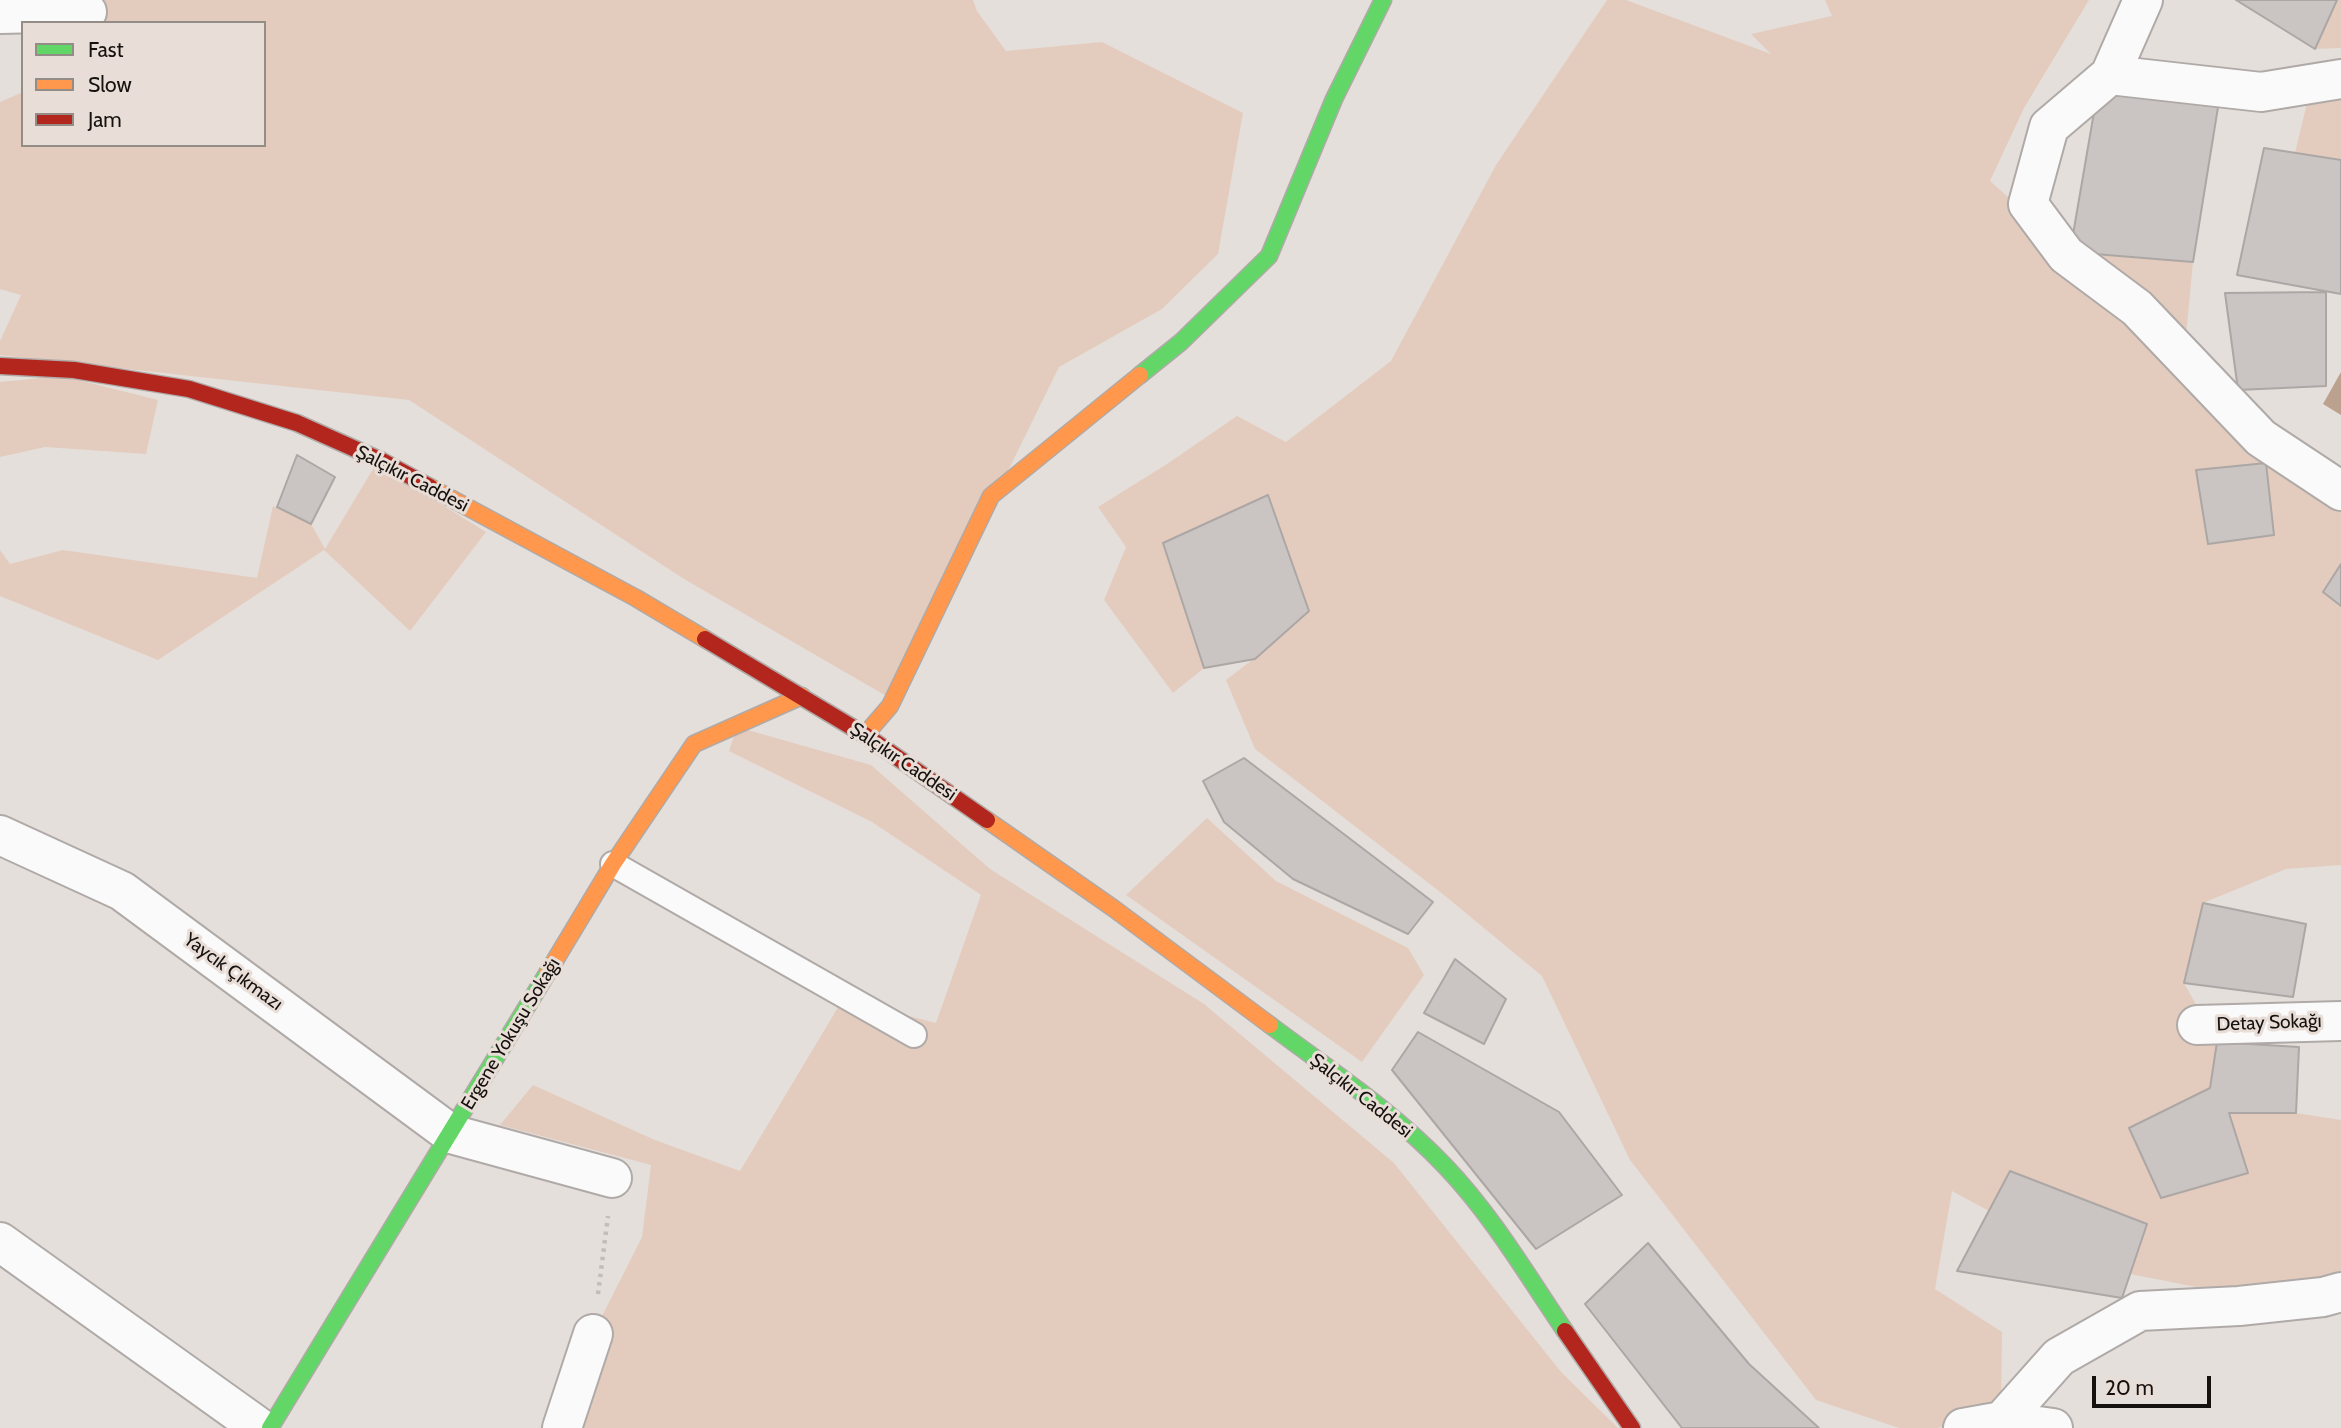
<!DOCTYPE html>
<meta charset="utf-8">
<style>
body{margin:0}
#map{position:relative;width:2341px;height:1428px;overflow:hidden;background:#e5dfdb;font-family:Cabin,sans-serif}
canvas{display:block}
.legend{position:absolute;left:21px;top:21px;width:245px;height:126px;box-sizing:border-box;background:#e9ded7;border:2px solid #948c87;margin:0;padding:9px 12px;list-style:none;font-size:21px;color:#15110f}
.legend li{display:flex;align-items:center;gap:14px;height:35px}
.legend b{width:35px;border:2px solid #948c87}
.scale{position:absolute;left:2092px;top:1376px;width:119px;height:32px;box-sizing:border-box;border:4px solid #15110f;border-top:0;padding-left:9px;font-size:21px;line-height:24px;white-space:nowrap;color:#15110f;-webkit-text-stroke:5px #e9ded7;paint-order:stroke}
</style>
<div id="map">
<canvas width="2341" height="1428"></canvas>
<ul class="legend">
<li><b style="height:9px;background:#63d668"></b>Fast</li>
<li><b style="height:9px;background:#ff974d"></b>Slow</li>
<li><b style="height:9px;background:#b3261e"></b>Jam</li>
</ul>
<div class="scale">20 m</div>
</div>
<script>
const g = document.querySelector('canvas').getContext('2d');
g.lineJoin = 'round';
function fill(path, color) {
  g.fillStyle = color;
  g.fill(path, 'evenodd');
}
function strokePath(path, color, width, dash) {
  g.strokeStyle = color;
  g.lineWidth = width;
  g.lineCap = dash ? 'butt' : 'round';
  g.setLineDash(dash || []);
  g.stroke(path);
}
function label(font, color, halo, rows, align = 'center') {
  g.font = font + ' Cabin,sans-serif';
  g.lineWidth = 6;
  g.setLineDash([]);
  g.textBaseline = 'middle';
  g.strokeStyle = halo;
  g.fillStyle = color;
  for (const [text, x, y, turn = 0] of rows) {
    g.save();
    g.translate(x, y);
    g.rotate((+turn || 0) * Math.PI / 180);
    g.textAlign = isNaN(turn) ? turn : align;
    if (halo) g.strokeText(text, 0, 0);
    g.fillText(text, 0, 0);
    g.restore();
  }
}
fill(new Path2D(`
 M105,0H973L977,11L1006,51L1102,42L1243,113L1218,254L1162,309L1059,367L895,701L684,579L409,400L0,355V341L21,295L0,289V102L23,92V145H264V23H104Z
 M1607,0H1626L1771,54L1751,34L1832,16L1825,0H2089L2024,108L1990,181L2070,252L2193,262L2183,367L2341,509V564L2323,592L2341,606V865L2286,869L2203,903L2184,983L2217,1042L2210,1088L2129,1128L2162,1198L2247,1173L2229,1113H2296L2341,1120V1298L2329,1313L2130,1274L2146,1224L2010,1171L1989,1211L1952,1191L1935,1289L2002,1332L2001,1411L1937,1428H1899L1816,1400L1630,1160L1542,976L1444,895L1255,749L1226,680L1260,654L1309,611L1268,496L1163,543L1204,668L1173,693L1104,600L1126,547L1098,507L1167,464L1237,416L1286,442L1391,361L1496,165Z
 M2337,0H2341V48L2315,49Z
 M2341,70V160L2295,153L2314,74Z
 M62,376L158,400L146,454L45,447L0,457V382Z
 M376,464L486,532L410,631L324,550L158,660L0,596V550L10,564L63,550L257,578L273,506L311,524L325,549Z
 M737,727L871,765L990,869L1204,1004L1394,1163L1562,1373L1618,1428H562L593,1334L642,1237L651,1165L500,1125L533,1085L655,1140L740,1171L843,999L936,1023L981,895L872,822L729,751Z
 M1207,818L1276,881L1408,948L1424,975L1362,1062L1126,895Z`), '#e3ccbe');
fill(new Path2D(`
 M2341,372V415L2323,404Z`), '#bca18f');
const building = new Path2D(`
 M2236,0H2337L2315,49Z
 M2098,89L2219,101L2193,262L2070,252Z
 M2264,148L2341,160V294L2237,275Z
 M2326,292V386L2238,390L2225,293Z
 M297,455L335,477L311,524L277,507Z
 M2266,463L2274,535L2208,544L2196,470Z
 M1268,495L1309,611L1255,659L1204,668L1163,543Z
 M2341,564V606L2323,592Z
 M1244,758L1433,902L1408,934L1293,879L1224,822L1203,781Z
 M2203,903L2306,924L2293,997L2184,983Z
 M1455,959L1506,999L1484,1044L1424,1013Z
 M1418,1032L1559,1112L1622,1195L1536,1249L1392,1070Z
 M2217,1042L2299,1047L2296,1113H2229L2248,1173L2161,1198L2129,1128L2210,1088Z
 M2010,1171L2147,1224L2122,1298L1957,1271Z
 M1648,1243L1749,1364L1819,1428H1682L1585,1304Z`);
fill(building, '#cac5c3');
strokePath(building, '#aca7a5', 2);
const lane = new Path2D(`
 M613,864L914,1035`);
const street = new Path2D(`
 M0,14L87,12L75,0
 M2110,75L2143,0
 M2341,79L2261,92L2110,75L2049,127L2028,204L2066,255L2137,308L2261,438L2341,491
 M0,835L122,891L451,1134L612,1178
 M2197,1025L2341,1021
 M0,1242L260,1428
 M2002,1421L2059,1357L2140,1311L2239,1306L2323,1297L2341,1292
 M562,1428L593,1334
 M1963,1428L2002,1421L2053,1428`);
const fast = new Path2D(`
 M1140,375L1181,342L1269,256L1334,99L1383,0
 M1270,1025C1330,1070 1394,1112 1445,1166C1492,1215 1527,1275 1565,1331
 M270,1428L548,972`);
const slow = new Path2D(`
 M430,487L636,598L705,639
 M865,735L890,706L991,496L1140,375
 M987,820L1113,908L1270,1025
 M548,972L613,864L694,744L802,696`);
const jam = new Path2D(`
 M0,366L74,370L189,389L297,423L382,461L430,487
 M705,639L865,735L987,820
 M1565,1331L1632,1428`);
strokePath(lane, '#afaaa7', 28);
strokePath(street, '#afaaa7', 42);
strokePath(fast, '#afaaa7', 19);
strokePath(slow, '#afaaa7', 19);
strokePath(jam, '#afaaa7', 19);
strokePath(new Path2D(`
 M598,1294L608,1216`), '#c0bebd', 4.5, [3.5, 5]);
strokePath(lane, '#fbfafa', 24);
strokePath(street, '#fbfafa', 38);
strokePath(fast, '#63d668', 16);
strokePath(slow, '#ff974d', 16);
strokePath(jam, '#b3261e', 16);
label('19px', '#15110f', '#e9ded7', [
 ["Şalçıkır Caddesi",412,479,27],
 ["Şalçıkır Caddesi",903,762,34],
 ["Yaycık Çıkmazı",233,972,36],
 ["Detay Sokağı",2269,1023,-2],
 ["Ergene Yokuşu Sokağı",511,1034,-59],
 ["Şalçıkır Caddesi",1361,1096,38]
]);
</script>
